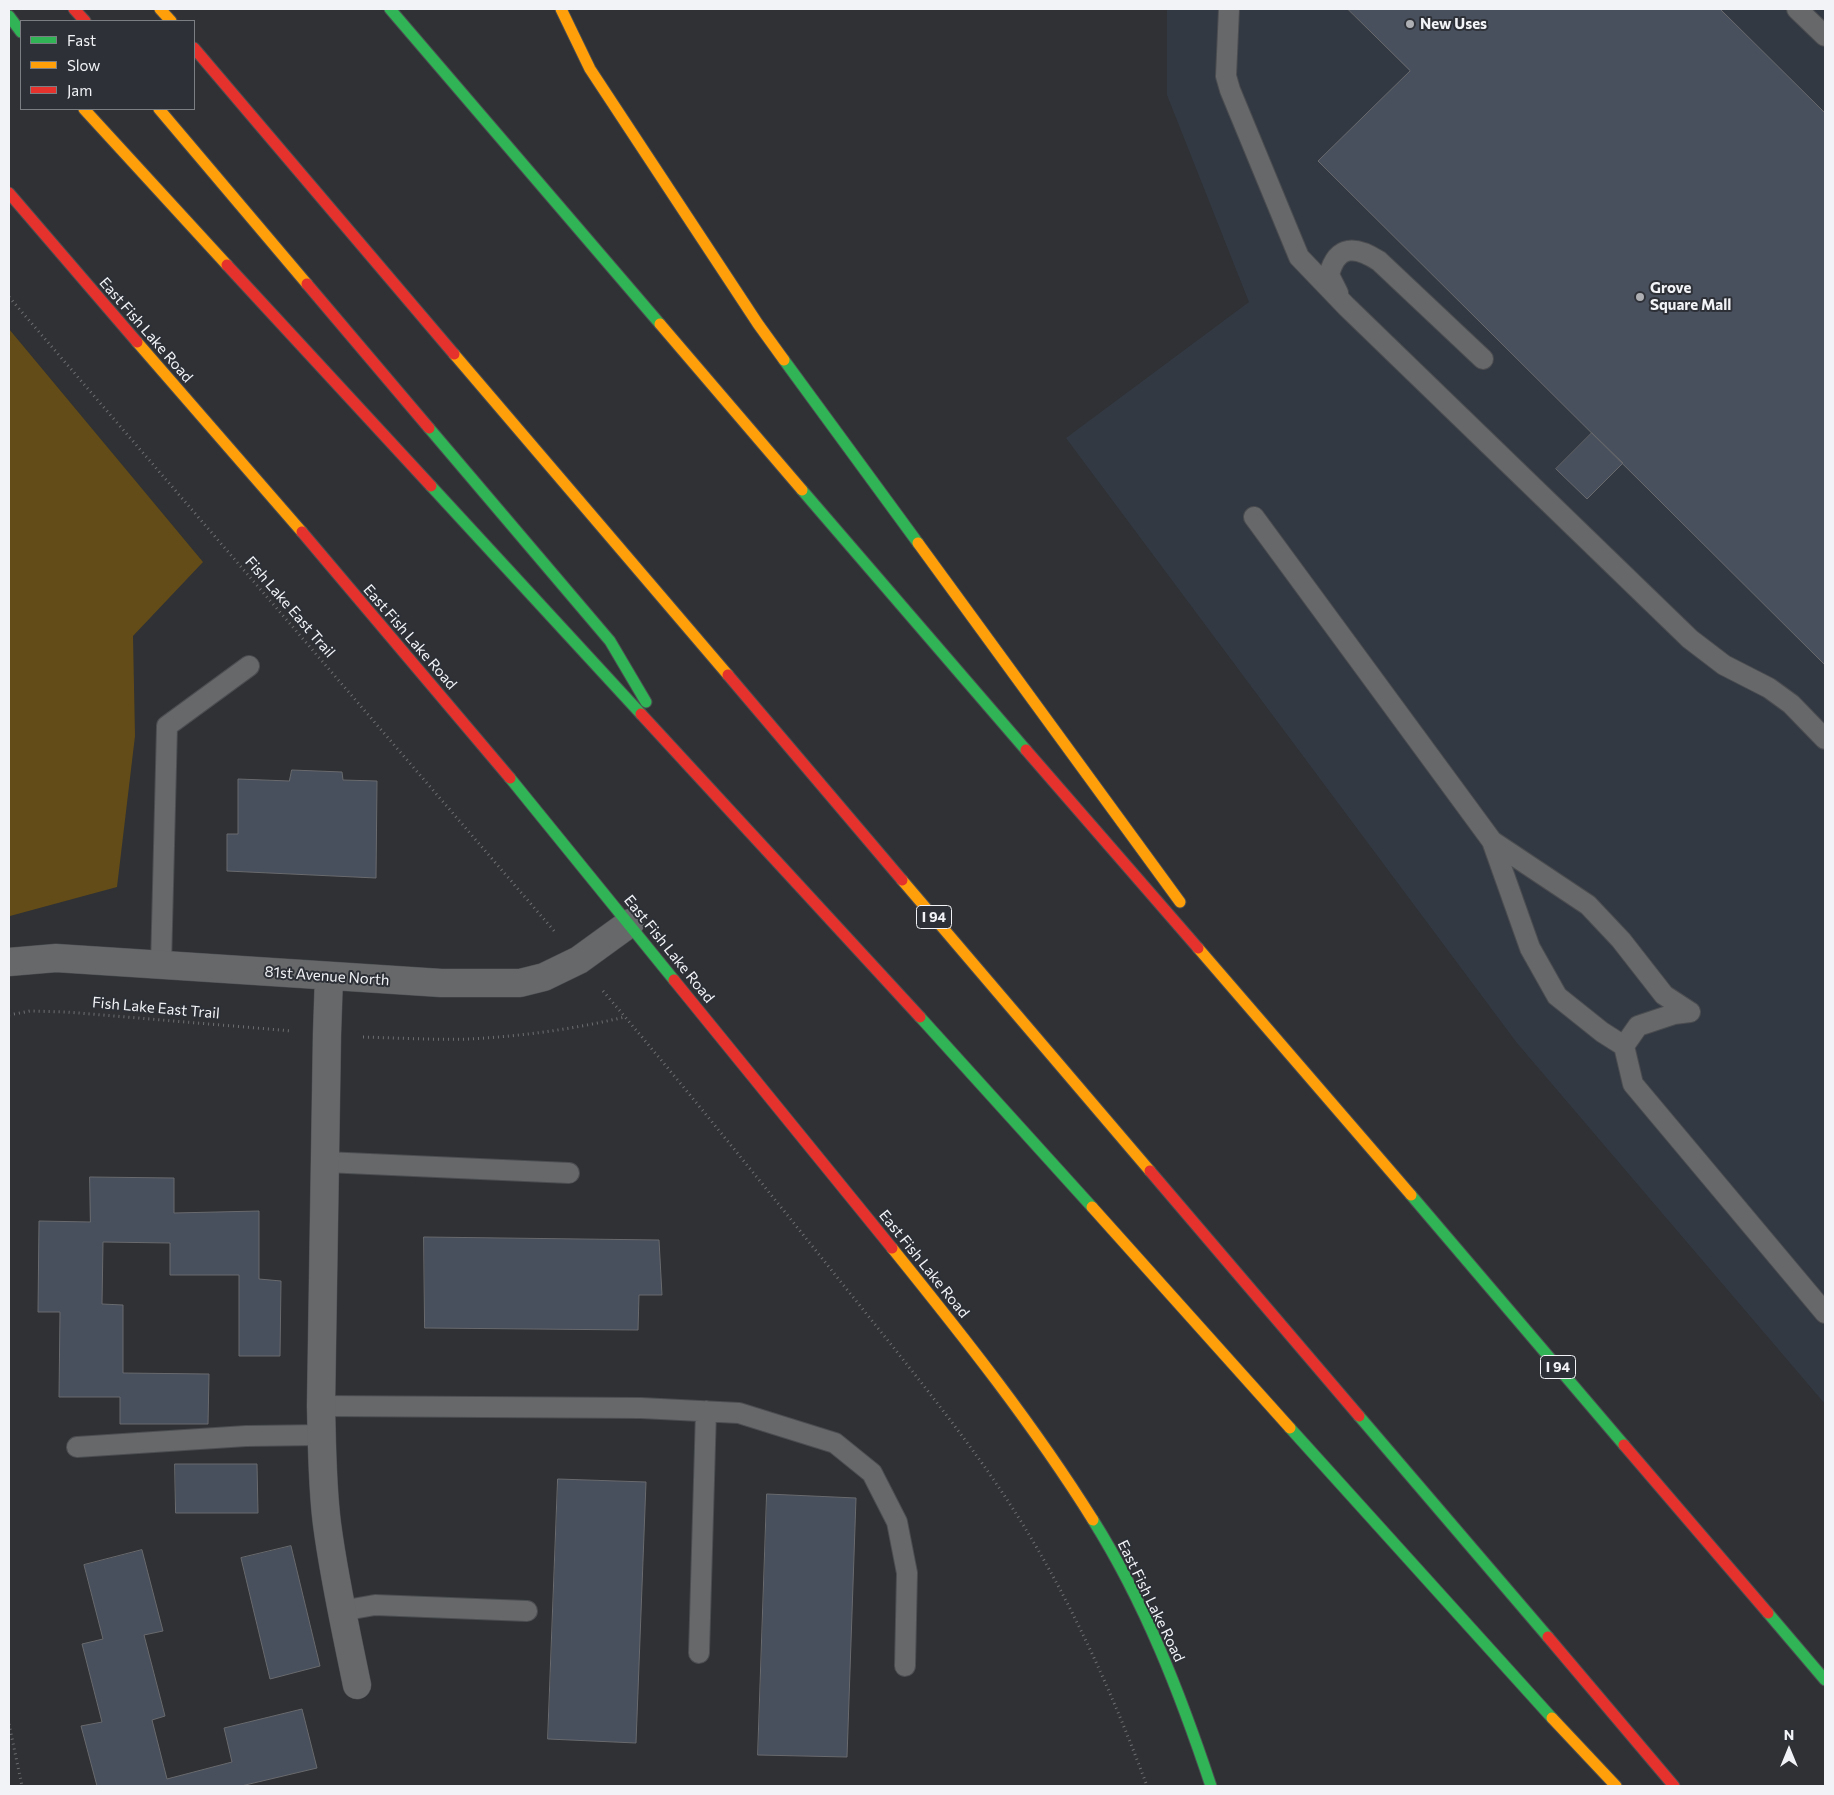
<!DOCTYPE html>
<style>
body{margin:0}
#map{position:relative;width:1834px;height:1795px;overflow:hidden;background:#2f3134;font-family:Commissioner,sans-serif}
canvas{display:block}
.frame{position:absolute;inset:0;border:10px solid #f1f3f7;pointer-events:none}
.legend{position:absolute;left:20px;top:20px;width:175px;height:90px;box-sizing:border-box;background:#2d3036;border:1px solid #7b7e83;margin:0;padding:6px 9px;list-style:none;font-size:15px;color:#f1f3f7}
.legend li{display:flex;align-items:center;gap:10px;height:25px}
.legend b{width:25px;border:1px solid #7b7e83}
.north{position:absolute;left:1764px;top:1725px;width:50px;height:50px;-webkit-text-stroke:4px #2d3036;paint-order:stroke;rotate:0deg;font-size:14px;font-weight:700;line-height:20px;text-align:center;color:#f1f3f7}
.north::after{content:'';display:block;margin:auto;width:18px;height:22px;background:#f1f3f7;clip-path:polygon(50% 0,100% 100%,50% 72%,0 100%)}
</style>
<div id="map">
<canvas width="1834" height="1795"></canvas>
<div class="frame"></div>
<ul class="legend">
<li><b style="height:6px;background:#30b455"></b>Fast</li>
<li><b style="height:6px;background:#ff9f0a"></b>Slow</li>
<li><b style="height:6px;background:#e5322d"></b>Jam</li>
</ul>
<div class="north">N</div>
</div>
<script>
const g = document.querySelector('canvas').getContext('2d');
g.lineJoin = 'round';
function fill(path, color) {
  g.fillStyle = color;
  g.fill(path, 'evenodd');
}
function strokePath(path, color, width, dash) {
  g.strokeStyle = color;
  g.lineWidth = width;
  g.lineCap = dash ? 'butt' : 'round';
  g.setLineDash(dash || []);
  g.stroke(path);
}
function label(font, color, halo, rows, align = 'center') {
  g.font = font + ' Commissioner,sans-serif';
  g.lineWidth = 4;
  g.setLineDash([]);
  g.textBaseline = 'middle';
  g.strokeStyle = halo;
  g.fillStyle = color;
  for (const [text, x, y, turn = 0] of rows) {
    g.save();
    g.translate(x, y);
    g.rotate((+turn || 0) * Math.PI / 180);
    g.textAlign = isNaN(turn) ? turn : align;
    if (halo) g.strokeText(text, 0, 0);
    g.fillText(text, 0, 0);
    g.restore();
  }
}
fill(new Path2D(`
 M1167,9H1825V1404L1517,1043L1066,438L1249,302L1167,95Z`), '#333943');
fill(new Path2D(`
 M9,329L203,562L133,636L135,736L117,887L10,916H9Z`), '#634c17');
const building = new Path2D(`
 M1348,9H1720L1825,113V665L1318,161L1410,71Z
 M1592,433L1623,463L1587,499L1556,469Z
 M292,770L342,772L343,780L377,781L376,878L227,871V834H238V779L289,781Z
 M90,1177L174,1178V1213L259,1211V1279L281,1281L280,1356H239V1275H170V1243L103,1242L102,1304L123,1305V1373L209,1374L208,1424H120V1397H59L60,1312H38L39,1221L90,1222Z
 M424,1237L659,1240L662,1295H639L638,1330L425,1328Z
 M175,1464H257L258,1513H176Z
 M558,1479L646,1482L636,1743L548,1739Z
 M767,1494L856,1498L847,1757L758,1755Z
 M291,1546L320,1666L270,1679L241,1558Z
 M142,1550L163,1631L144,1635L165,1716L152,1720L167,1779L232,1762L224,1728L302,1709L317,1768L241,1786H97L81,1726L102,1722L82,1644L103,1639L84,1565Z`);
fill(building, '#484f5d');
strokePath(building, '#686a6d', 1);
const lane = new Path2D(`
 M1229,9L1226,76L1230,90L1299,257L1346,306L1690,639L1724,665L1769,688L1791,704L1825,739
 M1797,9L1825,36
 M1338,293L1329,275C1337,244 1356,246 1379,261L1483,359
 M1254,517L1492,841L1530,948L1557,996L1602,1032L1624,1046
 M1492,841L1588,905L1621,940L1664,995L1690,1012
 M161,966L167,726L249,666
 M1690,1012L1674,1014L1638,1026L1624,1046L1633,1084L1825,1313
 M325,1162L569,1173
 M321,1406L641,1408L739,1413L835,1443L872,1473L897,1522L907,1573L905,1666
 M77,1447L246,1436L322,1435
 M341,1611L375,1605L527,1611
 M699,1653L706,1411`);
const street = new Path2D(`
 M9,962L56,958L441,983H520L544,977L579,960L630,923
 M329,976L327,1034L321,1406C322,1445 322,1485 327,1524C334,1578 346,1631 357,1685`);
const fast = new Path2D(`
 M390,9L660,324
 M9,16L21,32
 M784,360L918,543
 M429,428L610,641L646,702
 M431,486L641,714
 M802,490L1026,750
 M510,778L674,980
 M920,1017L1092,1207
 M1411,1195L1624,1445
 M1359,1416L1548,1637
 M1290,1428L1552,1718
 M1093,1520C1145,1603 1180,1693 1211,1786
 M1768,1613L1825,1680`);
const slow = new Path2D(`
 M160,9L171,21
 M561,9L590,69L758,324L784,360
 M84,109L227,265
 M159,109L307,284
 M660,324L802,490
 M137,342L302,532
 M454,354L728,675
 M918,543L1180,902
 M902,880L1150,1171
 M1198,948L1411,1195
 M1092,1207L1290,1428
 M892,1248C963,1336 1033,1424 1093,1520
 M1552,1718L1616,1786`);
const jam = new Path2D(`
 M74,9L85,21
 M194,48L454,354
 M9,193L137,342
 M227,265L431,486
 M307,284L429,428
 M302,532L510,778
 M728,675L902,880
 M641,714L920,1017
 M1026,750L1198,948
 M674,980L892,1248
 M1150,1171L1359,1416
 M1624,1445L1768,1613
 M1548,1637L1674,1786`);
strokePath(lane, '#4b4d50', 22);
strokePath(street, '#4b4d50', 29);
strokePath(fast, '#4b4d50', 13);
strokePath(slow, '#4b4d50', 13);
strokePath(jam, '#4b4d50', 13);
strokePath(new Path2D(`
 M9,297L555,932
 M603,991C679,1080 752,1171 825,1262C879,1330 934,1396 984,1466C1054,1564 1105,1673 1147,1786
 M9,1015L30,1011L67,1012L292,1031
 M363,1037C398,1038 434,1040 470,1039C523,1036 574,1029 625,1017
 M9,1724L22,1786`), '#6e6f71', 3, [1, 4]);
strokePath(lane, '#66686a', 20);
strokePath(street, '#66686a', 28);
strokePath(fast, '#30b455', 11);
strokePath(slow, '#ff9f0a', 11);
strokePath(jam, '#e5322d', 11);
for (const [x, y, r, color] of [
 [1410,24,5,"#adafb3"],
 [1640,297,5,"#adafb3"]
]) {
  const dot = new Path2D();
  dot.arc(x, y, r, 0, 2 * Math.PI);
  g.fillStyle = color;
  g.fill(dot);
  strokePath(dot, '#2d3036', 2);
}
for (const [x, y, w] of [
 [934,917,35],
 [1558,1367,35]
]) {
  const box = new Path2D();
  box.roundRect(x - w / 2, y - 11.5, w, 23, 4);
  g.fillStyle = '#2d3036';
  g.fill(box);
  strokePath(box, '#f1f3f7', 1);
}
label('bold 14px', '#f1f3f7', null, [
 ["I 94",934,917],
 ["I 94",1558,1367]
]);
label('bold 15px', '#f1f3f7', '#2d3036', [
 ["New Uses",1420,24],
 ["Grove",1650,288],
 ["Square Mall",1650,305]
], 'left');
label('15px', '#f1f3f7', '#2d3036', [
 ["East Fish Lake Road",146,330,49],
 ["Fish Lake East Trail",290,607,49],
 ["East Fish Lake Road",410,637,49],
 ["East Fish Lake Road",669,949,51],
 ["81st Avenue North",327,976,4],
 ["Fish Lake East Trail",156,1008,5],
 ["East Fish Lake Road",924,1264,51],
 ["East Fish Lake Road",1151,1601,64]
]);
</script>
